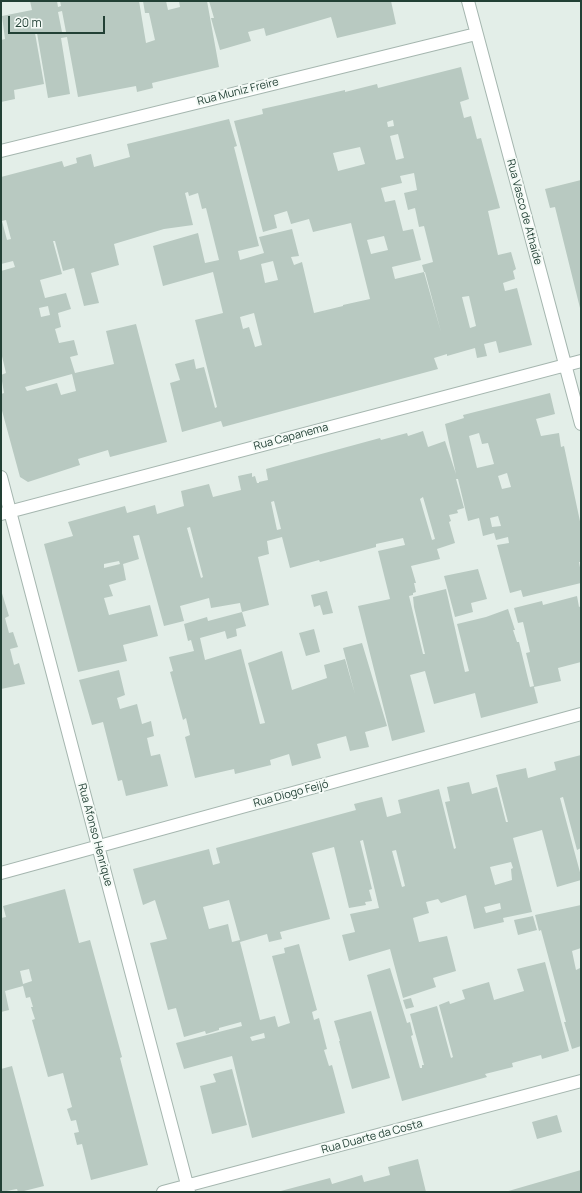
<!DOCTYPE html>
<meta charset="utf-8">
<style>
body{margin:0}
#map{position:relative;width:582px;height:1193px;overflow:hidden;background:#e3eee8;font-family:Manrope,sans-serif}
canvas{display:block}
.frame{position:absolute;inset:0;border:2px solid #224035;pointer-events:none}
.scale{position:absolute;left:8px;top:16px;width:97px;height:18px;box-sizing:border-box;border:2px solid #224035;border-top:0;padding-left:5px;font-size:12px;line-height:14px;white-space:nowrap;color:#224035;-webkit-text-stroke:3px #f4faf6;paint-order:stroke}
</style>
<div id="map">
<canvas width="582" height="1193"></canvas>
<div class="frame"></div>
<div class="scale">20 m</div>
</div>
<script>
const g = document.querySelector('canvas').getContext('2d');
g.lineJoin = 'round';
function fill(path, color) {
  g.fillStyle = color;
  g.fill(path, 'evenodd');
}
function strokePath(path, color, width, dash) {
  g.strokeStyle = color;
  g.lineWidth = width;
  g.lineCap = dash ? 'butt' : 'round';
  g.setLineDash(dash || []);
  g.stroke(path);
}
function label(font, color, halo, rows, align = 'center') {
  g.font = font + ' Manrope,sans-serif';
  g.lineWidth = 4;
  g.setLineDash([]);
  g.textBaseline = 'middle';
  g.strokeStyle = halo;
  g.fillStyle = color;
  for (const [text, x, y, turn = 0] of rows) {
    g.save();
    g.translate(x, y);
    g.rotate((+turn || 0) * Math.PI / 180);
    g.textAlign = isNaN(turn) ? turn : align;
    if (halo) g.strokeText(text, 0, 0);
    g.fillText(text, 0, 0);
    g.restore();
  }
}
fill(new Path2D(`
 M30,1H57L58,7L61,6L60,1H139L146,43L155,40L149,13H145L143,1H166L168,10L180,7L179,1H207L219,67L152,83L153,88L137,92L136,86L78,97L67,37L61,38L70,94L48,98L37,33H35L44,84L14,90L15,99L1,102V40L5,39L2,16L32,10ZM62,11L66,32H62L58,12Z
 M209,1H391L396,24L337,38L331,17L266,36L264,28L248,32L251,41L220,50L211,18H214Z
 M461,67L469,99L460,102L464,118L471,116L477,139L481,138L500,208L488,211L498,255L511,252L516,269L513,271L515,279L503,283L505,291L517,288L532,345L499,353L496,341L484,344L487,356L477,358L475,348L447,356V354L434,358L438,369L223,427L221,421L182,432L170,383L180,380L175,364L194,359L196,369L204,367L215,408L217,407L195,320L223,313L213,272L163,286L153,246L198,233L205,263L219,260L206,208L202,209L198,193L189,196L188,192L185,193L193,225L164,229L114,244L119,265L91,273L99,303L84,306L74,268L63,271L55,241H53L62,274L40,280L45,298L66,293L71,309L58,313L61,327L55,329L59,343L74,340L78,355L70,357L75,373L114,364L106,331L136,324L167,442L110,457L108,450L78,459L80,465L28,482L20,477L1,407V394L4,393L1,375L6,373L1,352V271L15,267L13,261L1,264V177L62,161L64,167L77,163L76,158L91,154L94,167L130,157L127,144L229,119L237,146L234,147L259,246L238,251L240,260L264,253L259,237L292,229L299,256L291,257L294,265L302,262L314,313L343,306V305L370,299L351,223L313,232L309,219L291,224L287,211L274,215L277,228L263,232L234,121L263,114L262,109L280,105L345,90V92L377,84L378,88ZM393,120L394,126L388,127L387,122ZM398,134L404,158L396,160L390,136ZM360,147L365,164L338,171L333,153ZM414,173L417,190L404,193L408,210L415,208L419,227L424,226L433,262L422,265L424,272H425L441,332L424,272L395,279L392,267L421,260L413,229L403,231L395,200L385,202L381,188L402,183L400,176ZM6,220L11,239L7,240L2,221ZM384,236L388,250L371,254L367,240ZM273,261L278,280L265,283L261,264ZM469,296L476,326L470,328L462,297ZM48,306L50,315L41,317L39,308ZM254,313L262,345L255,347L249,327L243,329L240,317ZM72,374L76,391L61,395L57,383L27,391L25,387Z
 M581,180V308H580L555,207L550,208L545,189Z
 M550,393L555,414L536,419L541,436L559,433L561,447L564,446L581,526V562H579L581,573V583L523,597L521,590L510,593L497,545L509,543L508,537L496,540L494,533L483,536L479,518L468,521L458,479H456L464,508L457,510L458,513L449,515L451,521L449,522L455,543L437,549L440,559L411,566L416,583H414L416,592L413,593V595L409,596L423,654H425L414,607L413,597L446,589L465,672L469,671L457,624L486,617L508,609L515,630H513L517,642H519L530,687L534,686L526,653L530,652L523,622L518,623L514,608L542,601L543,605L577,596L579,607L581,606V662L558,668L561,681L534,687L538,703L481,718L475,693L434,704L425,671L410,675L425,732L392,741L358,606L390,599L378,551L405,545L403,538L376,544V547L320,562L319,560L290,568L282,537L267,541L269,554L258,557L269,605L242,612L240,603L211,608L209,598L180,606L184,621L164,626L139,535L133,536L139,559L123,564L126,580L109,585L113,596L104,598L109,615L150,605L158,636L123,645L127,661L78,672L44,544L73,536L68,522L125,506L127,513L155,505L157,514L184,506L181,491L209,484L213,497L241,490L238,476L252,473V477L255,476L257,483H259V482L268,480L266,469L380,438L381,440L407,433L408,436L423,431L428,447L445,441L456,474L445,424L464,418L463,415ZM479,433L482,444L488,443L494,464L477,468L469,436ZM507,473L511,487L502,489L498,476ZM423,497L435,539L432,540L420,499ZM274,501L281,529L277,530L271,502ZM498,516L501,526L492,527L490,518ZM190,527L203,577L201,578L187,528ZM119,561L120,564L104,568V564Z
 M478,569L487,599L471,603L473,612L455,617L444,576Z
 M1,590L9,616L5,618L9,633L13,632L18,647L10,649L14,665L19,663L25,684L1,689Z
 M327,591L333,613L323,615L320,605L314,607L311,595Z
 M242,612L246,626L236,629L237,636L227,639L225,631L200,638L205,660L241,649L260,724L265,723L248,663L282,651L292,690L327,678L324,665L345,659L355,694L343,648L362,643L387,726L365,732L369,747L350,751L346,736L317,744L321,758L292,766L289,754L270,760L271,765L235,774L234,769L195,778L185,737L190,735L186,718L183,720L170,672L173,671L169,657L194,651L191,640L188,641L184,624L207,617L208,621Z
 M314,629L320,652L306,656L299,633Z
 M119,670L125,695L117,698L120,709L137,704L142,724L151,721L154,736L147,738L151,756L160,754L168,786L126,796L122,780L118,781L103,722L92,725L79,680Z
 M581,755V848L577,850L563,797L560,798L581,876V880L557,887L542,830L513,838L532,912L503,918L504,922L474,929L466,895L441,903L438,899L426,902L429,913L413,918L419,942L447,936L456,971L433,978L436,987L403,998L390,949L349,961L342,935L355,932L350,914L379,908L363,840L360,841L372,889L369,890L372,901L365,902L366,905L349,908L334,847L312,853L330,919L280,932L282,939L269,942L267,934L240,942L260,1020L275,1016L278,1027L290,1023L272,956L285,953L284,948L299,944L317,1010L312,1012L314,1020L319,1018L327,1049L324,1050L329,1066L332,1065L345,1113L252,1138L232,1056L184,1069L176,1043L242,1026L241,1022L219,1028V1030L206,1034L205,1031L184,1037L176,1008L168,1010L150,943L167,939L155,900L143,905L133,869L209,849L213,865L220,863L216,848L356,810L354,804L382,797L387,817L401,813L398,800L439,789L454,849L456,848L445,802L450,801L447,787L469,782L472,794L497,787L506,822H508L496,775L526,768L528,778L556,770L554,762ZM396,850L405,886L402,887L392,851ZM511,862L513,868L511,869L512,880L495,885L490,867ZM229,900L240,940L232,942L228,924L209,929L203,907ZM500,903L501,909L486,913L484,907ZM264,1033L265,1038L252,1041L250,1037Z
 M65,889L79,943L90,940L122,1057L120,1058L148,1165L91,1180L82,1144L77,1145L74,1133L79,1132L76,1120L71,1121L67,1109L72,1107L63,1073L48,1077L32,1020L35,1019L31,1007H33L30,997L26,998L23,986L5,991L9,1010L1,1012V918L6,917L3,906ZM29,969L32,981L23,984L20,971Z
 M581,905V948L572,951L576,970L580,968L581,971V1046L572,1049L564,1022H566L541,930L539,931L535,915Z
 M533,916L537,930L518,935L514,920Z
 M545,962L569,1051L542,1059L541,1055L512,1063L513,1067L485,1074L487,1077L402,1101L367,975L390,968L407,1023L410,1022L413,1035L411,1036L420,1068H422V1065H424L410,1014L437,1006L451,1058L453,1057L439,1005L449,1001L450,1004L465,999L462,990L489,982L494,1000L524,991L517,969Z
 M411,998L414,1007L406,1009L403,1000Z
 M371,1011L390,1078L352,1089L339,1041H340L334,1021Z
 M12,1066L44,1186L20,1192H18L17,1189L1,1192V1069Z
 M232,1069L247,1125L212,1134L200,1086L216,1082L213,1074Z
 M557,1115L562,1132L537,1139L532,1122Z
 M418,1159L426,1192H277L330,1178L332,1184L362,1175L364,1182L390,1175L388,1167Z
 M581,1170V1192H505Z`), '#b8c9c1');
const street = new Path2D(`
 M468,1L581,424
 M1,151L476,34
 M1,477L189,1192
 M1,514L581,361
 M1,873L581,714
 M163,1192L581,1081`);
strokePath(street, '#a5b6af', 14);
strokePath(street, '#fff', 12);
label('11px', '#224035', '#f4faf6', [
 ["Rua Muniz Freire",238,92,-14],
 ["Rua Vasco de Athaíde",524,212,75],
 ["Rua Capanema",291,437,-15],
 ["Rua Diogo Feijó",291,794,-15],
 ["Rua Afonso Henrique",95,835,75],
 ["Rua Duarte da Costa",372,1137,-15]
]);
</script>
